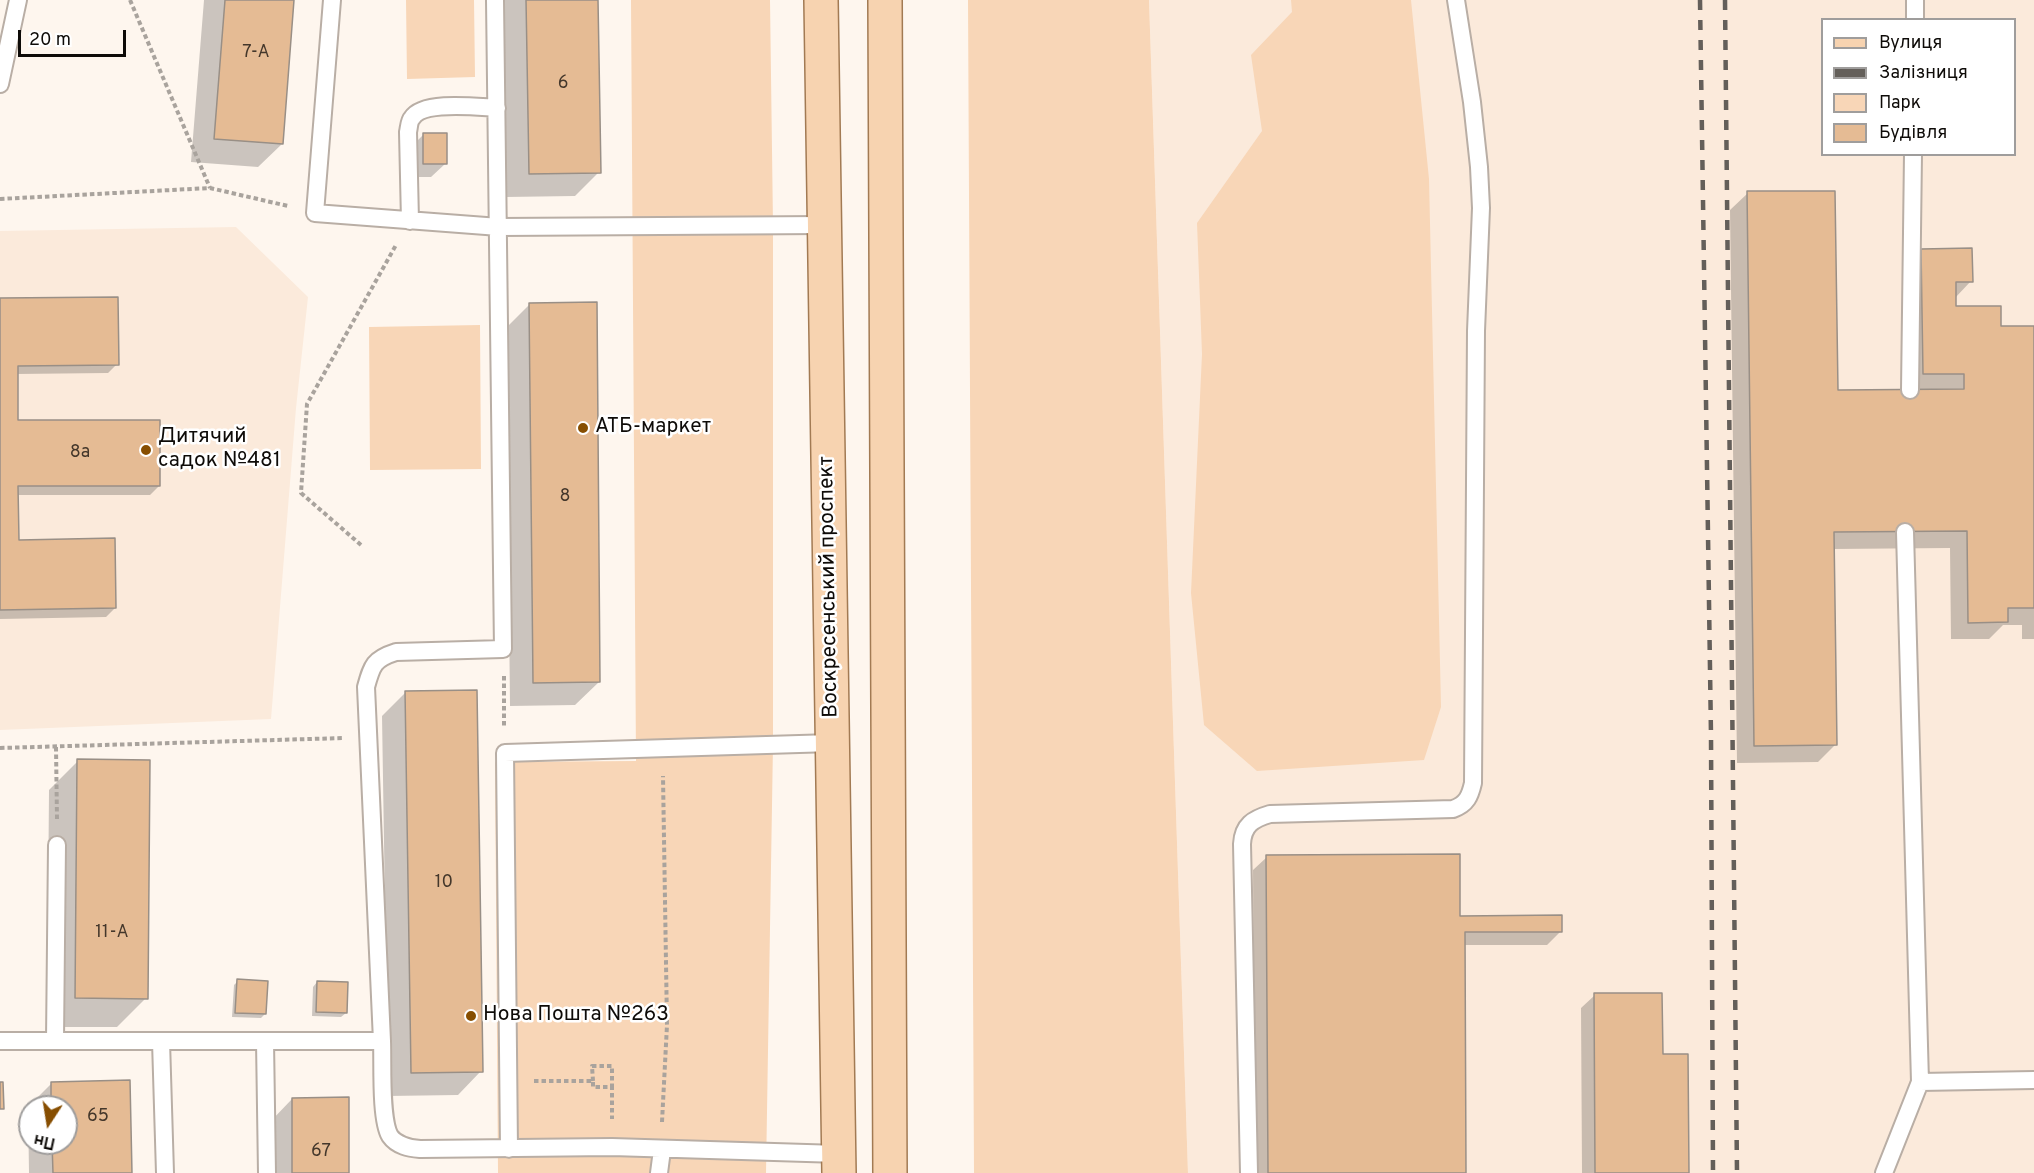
<!DOCTYPE html>
<meta charset="utf-8">
<style>
body{margin:0}
#map{position:relative;width:2034px;height:1173px;overflow:hidden;background:#fef6ee;font-family:Overpass,sans-serif}
canvas{display:block}
.legend{position:absolute;left:1821px;top:18px;width:195px;height:138px;box-sizing:border-box;background:#fff;border:2px solid #9f9d9c;margin:0;padding:8px 10px;list-style:none;font-size:18px;color:#0e0b08}
.legend li{display:flex;align-items:center;gap:12px;height:30px}
.legend b{width:30px;border:2px solid #9f9d9c}
.north{position:absolute;left:18px;top:1095px;width:60px;height:60px;box-sizing:border-box;background:#fff;border:2px solid #9f9d9c;border-radius:50%;rotate:192deg;font-size:16px;font-weight:700;line-height:24px;text-align:center;color:#0e0b08}
.north::after{content:'';display:block;margin:auto;width:21px;height:27px;background:#874e01;clip-path:polygon(50% 0,100% 100%,50% 72%,0 100%)}
.scale{position:absolute;left:18px;top:30px;width:108px;height:27px;box-sizing:border-box;border:3px solid #0e0b08;border-top:0;padding-left:8px;font-size:18px;line-height:21px;white-space:nowrap;color:#0e0b08;-webkit-text-stroke:4px #fff;paint-order:stroke}
</style>
<div id="map">
<canvas width="2034" height="1173"></canvas>
<ul class="legend">
<li><b style="height:8px;background:#f7d3b0"></b>Вулиця</li>
<li><b style="height:8px;background:#645f5a"></b>Залізниця</li>
<li><b style="height:16px;background:#f8d6b7"></b>Парк</li>
<li><b style="height:16px;background:#e5bb94"></b>Будівля</li>
</ul>
<div class="north">Пн</div>
<div class="scale">20 m</div>
</div>
<script>
const g = document.querySelector('canvas').getContext('2d');
g.lineJoin = 'round';
function fill(path, color) {
  g.fillStyle = color;
  g.fill(path, 'evenodd');
}
function strokePath(path, color, width, dash) {
  g.strokeStyle = color;
  g.lineWidth = width;
  g.lineCap = dash ? 'butt' : 'round';
  g.setLineDash(dash || []);
  g.stroke(path);
}
function label(font, color, halo, rows, align = 'center') {
  g.font = font + ' Overpass,sans-serif';
  g.lineWidth = 5;
  g.setLineDash([]);
  g.textBaseline = 'middle';
  g.strokeStyle = halo;
  g.fillStyle = color;
  for (const [text, x, y, turn = 0] of rows) {
    g.save();
    g.translate(x, y);
    g.rotate((+turn || 0) * Math.PI / 180);
    g.textAlign = isNaN(turn) ? turn : align;
    if (halo) g.strokeText(text, 0, 0);
    g.fillText(text, 0, 0);
    g.restore();
  }
}
fill(new Path2D(`
 M1149,0H2034V1173H1188ZM1822,20H2014V154H1822Z
 M236,227L308,297L296,408L271,719L0,730V231Z`), '#fbeadb');
fill(new Path2D(`
 M406,0H474L475,77L407,79Z
 M631,0H770L773,225V744L766,1173H498L495,762L636,761Z
 M968,0H1149L1188,1173H974Z
 M1291,0H1411L1429,179L1441,707L1424,760L1257,771L1204,725L1191,593L1202,354L1197,223L1262,131L1251,55L1292,12Z
 M480,325L481,469L370,470L369,327Z`), '#f8d6b7');
fill(new Path2D(`
 M204,0H293L282,144L258,167L191,162Z
 M503,0H596L599,172L575,196L506,197Z
 M424,134L445,164L431,177H410V148Z
 M1748,193L1836,392L1906,391L1904,268L1922,250L1971,281L1955,298V308L2000,328L2034,327V639H2022V625H2003L1989,639H1951L1950,548L1833,549L1835,745L1818,762L1737,763L1730,210Z
 M0,299L117,364L108,373L16,374V422L159,486L150,495H16L17,542L115,608L106,617L0,619Z
 M530,304L599,682L575,705L510,706L506,328Z
 M406,692L481,1071L458,1095L388,1096L382,716Z
 M78,761L146,998L117,1027H47L49,790Z
 M1267,857L1459,917L1561,931L1547,945H1463L1465,1173H1255L1253,870Z
 M238,981L265,1014L261,1018L232,1017L234,985Z
 M317,982L346,1013L341,1017L312,1016L313,987Z
 M1595,995L1661,1056L1687,1173H1582L1581,1008Z
 M51,1084L130,1173H29L28,1107ZM30,1107H66V1143H30Z
 M292,1099L348,1173H269V1123Z`), '#0003');
const building = new Path2D(`
 M225,0H294L283,144L214,139Z
 M526,0H598L601,173L529,174Z
 M423,133H447V164H423Z
 M1747,191H1835L1838,390L1964,389V374H1923L1921,249L1972,248L1973,282H1956V306H2001V326H2034V608H2008V622L1968,623L1967,531L1834,532L1837,745L1754,746Z
 M118,297L119,365L18,366V420H160V486H18L19,540L115,538L116,608L0,610V298Z
 M597,302L600,682L533,683L529,303Z
 M477,690L483,1072L411,1073L405,691Z
 M77,759L150,760L148,999L75,998Z
 M1460,854V916L1562,915V932H1465L1466,1173H1268L1266,855Z
 M237,979L268,981L266,1014L235,1013Z
 M317,981L348,982L347,1013L316,1012Z
 M1594,993H1662L1663,1054H1688L1689,1173H1595Z
 M130,1080L132,1173H53L52,1143H66V1107H51V1082Z
 M0,1082H3L4,1109H0Z
 M349,1097V1173H292V1098Z`);
fill(building, '#e5bb94');
strokePath(building, '#998f86', 1.5);
const service = new Path2D(`
 M332,0L315,213L499,227L824,225
 M1915,20V0
 M0,84L18,0
 M410,221L408,132C409,128 409,121 412,118C423,100 477,107 497,108
 M1910,390L1913,154
 M1905,532L1920,1082L2034,1080
 M55,1040L57,845
 M0,1041H382C383,1063 380,1119 390,1136C397,1146 409,1148 420,1149L612,1147L839,1154
 M161,1041L165,1173
 M265,1041L267,1173
 M382,1041L366,687C372,665 374,659 396,652L503,649L495,0
 M509,1149L505,753L832,743
 M659,1173L662,1150
 M1249,1173L1242,844C1243,825 1253,819 1270,814L1453,809C1467,804 1470,796 1473,783L1476,331L1481,208L1479,167L1472,102L1456,0
 M1884,1173L1920,1082`);
const primary = new Path2D(`
 M821,0L839,1173
 M885,0L890,1173`);
strokePath(service, '#b9aea5', 20);
strokePath(primary, '#a27a53', 36);
strokePath(new Path2D(`
 M130,0L210,188
 M0,199L210,188L288,206
 M361,545L301,493L307,404L396,245
 M504,676V726
 M56,747L57,820
 M0,748L344,738
 M534,1081H593V1087H612V1119
 M593,1081L592,1066H612V1087
 M662,1122L667,1025L663,776`), '#a9a39d', 4, [4.5, 3]);
strokePath(service, '#fff', 16);
strokePath(primary, '#f7d3b0', 33);
strokePath(new Path2D(`
 M1700,0L1711,735L1713,1173
 M1725,0L1737,1173`), '#645f5a', 4.5, [10, 10]);
for (const [x, y, r, color] of [
 [583,428,6,"#874e01"],
 [146,450,6,"#874e01"],
 [471,1016,6,"#874e01"]
]) {
  const dot = new Path2D();
  dot.arc(x, y, r, 0, 2 * Math.PI);
  g.fillStyle = color;
  g.fill(dot);
  strokePath(dot, '#fff', 2);
}
label('18px', '#44372b', null, [
 ["7-А",256,53],
 ["6",563,84],
 ["8а",80,453],
 ["8",565,497],
 ["10",444,883],
 ["11-А",112,933],
 ["65",98,1117],
 ["67",321,1152]
]);
label('21px', '#0e0b08', '#fff', [
 ["АТБ-маркет",595,428],
 ["Дитячий",158,438],
 ["садок №481",158,462],
 ["Нова Пошта №263",483,1016]
], 'left');
label('21px', '#0e0b08', '#fff', [
 ["Воскресенський проспект",830,587,-91]
]);
</script>
